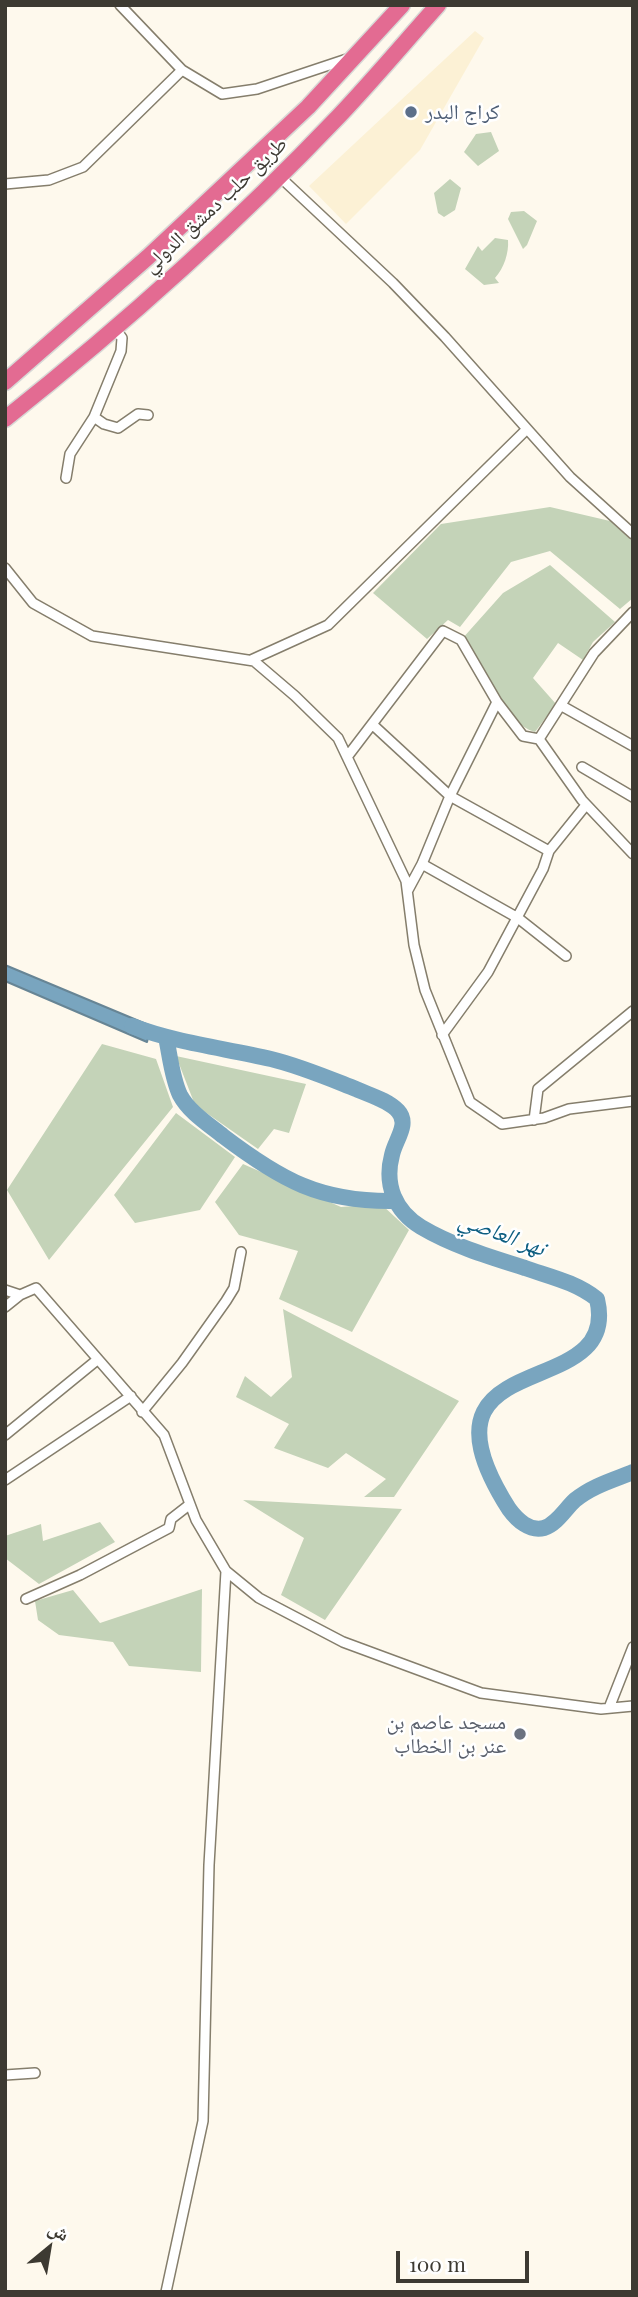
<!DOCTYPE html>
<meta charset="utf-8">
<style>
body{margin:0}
#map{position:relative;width:638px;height:2297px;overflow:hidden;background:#fef9ed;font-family:"Playfair Display","Noto Naskh Arabic",serif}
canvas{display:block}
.frame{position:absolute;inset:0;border:7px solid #3d3a32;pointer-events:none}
.north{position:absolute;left:14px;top:2213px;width:70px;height:70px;-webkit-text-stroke:5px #fff;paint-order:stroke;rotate:30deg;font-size:19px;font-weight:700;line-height:28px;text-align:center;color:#3d3a32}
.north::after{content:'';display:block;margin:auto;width:24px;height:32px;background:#3d3a32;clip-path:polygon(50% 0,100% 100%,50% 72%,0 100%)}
.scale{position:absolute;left:396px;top:2251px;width:133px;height:32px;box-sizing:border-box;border:4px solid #3d3a32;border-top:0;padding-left:9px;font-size:21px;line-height:24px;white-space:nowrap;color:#3d3a32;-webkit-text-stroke:5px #fff;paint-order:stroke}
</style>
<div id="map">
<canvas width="638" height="2297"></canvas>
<div class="frame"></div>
<div class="north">ش</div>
<div class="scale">100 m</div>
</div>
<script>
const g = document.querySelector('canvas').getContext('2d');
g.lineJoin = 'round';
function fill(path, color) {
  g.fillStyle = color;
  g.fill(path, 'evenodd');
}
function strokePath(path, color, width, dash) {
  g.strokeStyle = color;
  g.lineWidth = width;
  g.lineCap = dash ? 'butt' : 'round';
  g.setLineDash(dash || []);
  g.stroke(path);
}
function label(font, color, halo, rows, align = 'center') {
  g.font = font + ' "Playfair Display","Noto Naskh Arabic",serif';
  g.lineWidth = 5;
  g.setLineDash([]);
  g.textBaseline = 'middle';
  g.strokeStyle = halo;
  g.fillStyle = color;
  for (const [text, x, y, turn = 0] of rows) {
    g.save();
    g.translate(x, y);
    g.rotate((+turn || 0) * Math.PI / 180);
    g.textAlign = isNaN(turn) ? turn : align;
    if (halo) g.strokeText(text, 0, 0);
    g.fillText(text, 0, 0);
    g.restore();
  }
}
fill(new Path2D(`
 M475,31L484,38L420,150L346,224L309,186Z`), '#fcf1d5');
fill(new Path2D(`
 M491,132L499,151L478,166L464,152L476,134Z
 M450,179L461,188L455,210L444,217L438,213L434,193Z
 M524,211L537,221L527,245L523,249L508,219L511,212Z
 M495,238L508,240C509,253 504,268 495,278L499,283L484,285L465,269L478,246L482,251Z
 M550,507L610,521L633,542V598L620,609L550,551L511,562L460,627L448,620L427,639L373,593L441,524Z
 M550,565L615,622L593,642L583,660L558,643L533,678L556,704L535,732C505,724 478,665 462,639L503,593Z
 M102,1044L156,1059L173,1107L49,1260L7,1190Z
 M176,1056L306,1084L289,1133L274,1129L258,1149L195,1105Z
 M176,1113L235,1157L200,1210L135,1223L114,1195Z
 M243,1164L341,1207L381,1204L409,1230L352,1332L279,1299L298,1251L239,1235L215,1202Z
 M283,1309L459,1401L394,1497H364L386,1479L346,1453L328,1468L274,1448L289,1424L236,1397L245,1376L271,1397L292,1377Z
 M243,1500L402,1509L325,1620L281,1595L304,1538Z
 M100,1522L115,1542L39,1584L5,1558V1536L41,1524L43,1541Z
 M202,1589L201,1672L129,1666L113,1642L59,1635L38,1620L35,1601L73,1590L100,1623Z`), '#c4d3b8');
const water = new Path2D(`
 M5,965L151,1026L147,1042L5,981Z`);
fill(water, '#79a5bf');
strokePath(water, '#678595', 2);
strokePath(new Path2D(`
 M132,1026C177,1043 224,1048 271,1059C300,1066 328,1078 356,1089C369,1095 388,1100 398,1111C410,1124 395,1140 392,1155C384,1185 395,1211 421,1227C453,1246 490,1257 525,1268C551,1277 575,1282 597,1299C623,1407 401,1339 509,1509C517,1520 530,1532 544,1528C557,1524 566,1508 575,1500C592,1486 613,1480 633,1472
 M166,1037C170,1056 172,1078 180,1095C189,1112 208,1124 223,1136C281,1180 320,1202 394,1201`), '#79a5bf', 16);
const minor = new Path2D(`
 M120,5L182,70L222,94L257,89L350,58
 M279,176L393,283L445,337L570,477L633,534
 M5,184L49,180L83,167L182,70
 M94,417L104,424L118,428L138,414L148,415
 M66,478L70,454L94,417L121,351L122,338L114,327
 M5,568L33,603L92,636L254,661L295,696L338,738L406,881L414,945L425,990L470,1102L502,1124L544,1118L569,1109L633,1101
 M251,660L328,625L527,429
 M562,706L633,746
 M373,725L450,796L549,851L586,805
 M539,739L582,800L633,854
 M347,757L443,631L461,640L497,702L523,736L539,739L594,653L633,612
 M582,767L633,797
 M422,864L518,918L566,956
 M408,890L422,864L450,796L497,702
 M442,1035L488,972L543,869L549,851
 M534,1120L538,1089L633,1011
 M5,1290L20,1295L36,1288L164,1435L196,1520L226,1571L259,1598L343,1642L481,1693L601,1709L633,1706
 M5,1307L20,1295
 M142,1412L182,1363L226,1301L234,1288L241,1252
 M5,1435L97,1360
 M5,1480L131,1396
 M26,1599L80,1575L169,1528L171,1519L189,1505
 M609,1708L633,1647
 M5,2075L35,2073
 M166,2292L203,2121L209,1865L226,1571`);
const motorway = new Path2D(`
 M5,382L148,257L308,107L402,5
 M5,419C122,326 236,224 339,116C373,80 405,42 438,5`);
strokePath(minor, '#857e6c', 12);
strokePath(motorway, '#d8d8d6', 19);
strokePath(minor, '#fff', 9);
strokePath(motorway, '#e36b92', 16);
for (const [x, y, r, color] of [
 [411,112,7,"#5c6f8a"],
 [520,1734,7,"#6b7280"]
]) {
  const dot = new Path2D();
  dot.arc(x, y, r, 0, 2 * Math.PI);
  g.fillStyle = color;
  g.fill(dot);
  strokePath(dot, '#fff', 2.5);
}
label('21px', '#4e5e75', '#fff', [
 ["كراج البدر",425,112]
], 'left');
label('21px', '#3d3a32', '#fff', [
 ["طريق حلب دمشق الدولي",215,205,-43]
]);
label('21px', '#5b616d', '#fff', [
 ["مسجد عاصم بن",506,1722],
 ["عنر بن الخطاب",506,1746]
], 'right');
label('italic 23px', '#0d5e81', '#fff', [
 ["نهر العاصي",502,1234,20]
]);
</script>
